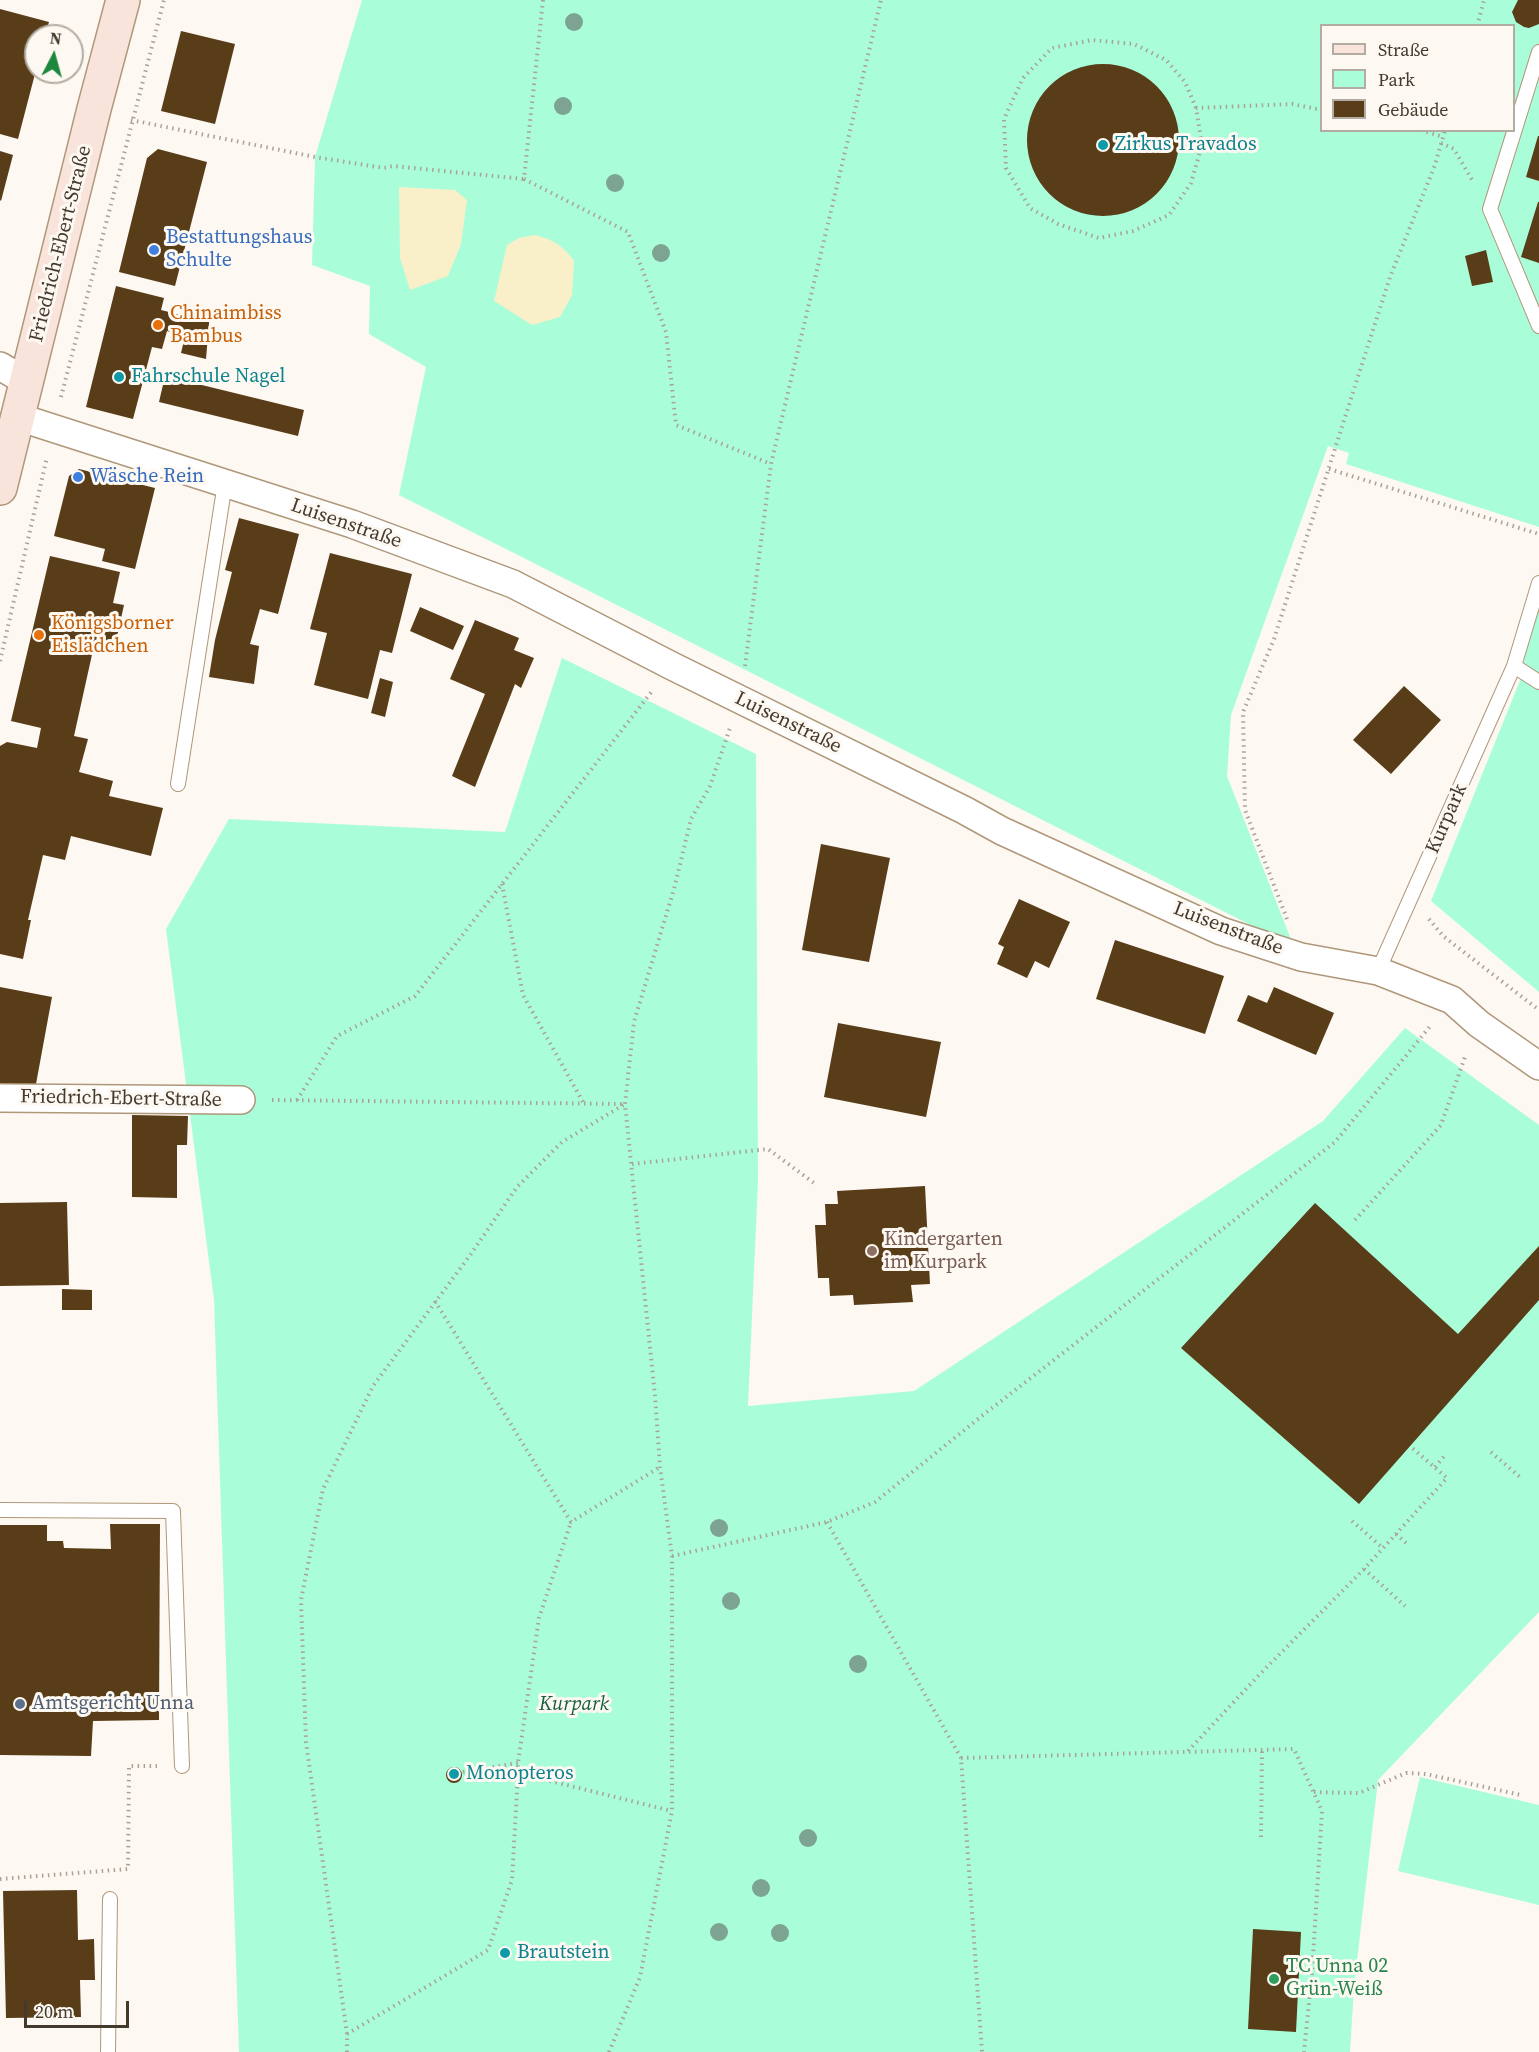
<!DOCTYPE html>
<meta charset="utf-8">
<style>
body{margin:0}
#map{position:relative;width:1539px;height:2052px;overflow:hidden;background:#fdf8f1;font-family:"Source Serif 4",serif}
canvas{display:block}
.legend{position:absolute;left:1320px;top:24px;width:195px;height:108px;box-sizing:border-box;background:#fdf8f1;border:2px solid #b3aca3;margin:0;padding:8px 10px;list-style:none;font-size:18px;color:#43392d}
.legend li{display:flex;align-items:center;gap:12px;height:30px}
.legend b{width:30px;border:2px solid #b3aca3}
.north{position:absolute;left:24px;top:24px;width:60px;height:60px;box-sizing:border-box;background:#fdf8f1;border:2px solid #b3aca3;border-radius:50%;rotate:6deg;font-size:16px;font-weight:700;line-height:24px;text-align:center;color:#43392d}
.north::after{content:'';display:block;margin:auto;width:21px;height:27px;background:#1d873e;clip-path:polygon(50% 0,100% 100%,50% 72%,0 100%)}
.scale{position:absolute;left:24px;top:2001px;width:105px;height:27px;box-sizing:border-box;border:3px solid #43392d;border-top:0;padding-left:8px;font-size:18px;line-height:21px;white-space:nowrap;color:#43392d;-webkit-text-stroke:4px #fdf8f1;paint-order:stroke}
</style>
<div id="map">
<canvas width="1539" height="2052"></canvas>
<ul class="legend">
<li><b style="height:8px;background:#f8e4db"></b>Straße</li>
<li><b style="height:16px;background:#a9fed9"></b>Park</li>
<li><b style="height:16px;background:#583d18"></b>Gebäude</li>
</ul>
<div class="north">N</div>
<div class="scale">20 m</div>
</div>
<script>
const g = document.querySelector('canvas').getContext('2d');
g.lineJoin = 'round';
function fill(path, color) {
  g.fillStyle = color;
  g.fill(path, 'evenodd');
}
function strokePath(path, color, width, dash) {
  g.strokeStyle = color;
  g.lineWidth = width;
  g.lineCap = dash ? 'butt' : 'round';
  g.setLineDash(dash || []);
  g.stroke(path);
}
function label(font, color, halo, rows, align = 'center') {
  g.font = font + ' "Source Serif 4",serif';
  g.lineWidth = 6;
  g.setLineDash([]);
  g.textBaseline = 'middle';
  g.strokeStyle = halo;
  g.fillStyle = color;
  for (const [text, x, y, turn = 0] of rows) {
    g.save();
    g.translate(x, y);
    g.rotate((+turn || 0) * Math.PI / 180);
    g.textAlign = isNaN(turn) ? turn : align;
    if (halo) g.strokeText(text, 0, 0);
    g.fillText(text, 0, 0);
    g.restore();
  }
}
fill(new Path2D(`
 M362,0H1539V527L1346,464L1349,453L1328,446L1231,715L1227,776L1294,947L399,495L426,367L369,334L370,286L312,265L315,157ZM1322,26H1514V130H1322Z
 M1539,580V992L1431,901L1521,678Z
 M562,658L756,754L758,1182L748,1406L914,1391L1323,1121L1405,1028L1539,1125V1612L1378,1780L1354,1987L1350,2052H239L214,1300L166,929L229,819L505,832Z
 M1420,1777L1539,1805V1905L1398,1871Z`), '#a9fed9');
fill(new Path2D(`
 M399,187L455,190L467,200L461,244L448,276L410,290L400,258Z
 M535,235C554,240 563,246 574,261L572,295L560,317L532,325L494,301L507,245L519,238Z`), '#f9efc9');
fill(new Path2D(`
 M1518,0H1539V24L1529,28L1524,27L1516,22L1512,12Z
 M0,9L49,22L45,36H36V70L18,139L0,134Z
 M181,31L235,44L215,124L161,111Z
 M1027 140a76 76 0 1 1 152 0a76 76 0 1 1-152 0Z
 M1538,136H1539V181L1526,177Z
 M158,149L207,162L175,286L119,272L147,158Z
 M0,151L13,155L1,201L0,200Z
 M1538,202H1539V263L1521,257Z
 M1486,250L1493,282L1472,286L1465,256Z
 M116,286L164,298L161,310L193,318L195,308L210,311L206,359L181,353L185,336L167,331L162,349L152,347L133,419L86,407Z
 M165,376L304,410L298,436L159,402Z
 M79,469L155,488L135,569L102,561L105,549L54,536L69,476Z
 M239,518L299,534L278,614L260,609L250,644L259,646L254,684L209,677L215,640L232,572L225,570Z
 M330,553L412,574L392,653L380,650L368,699L314,685L327,633L310,629Z
 M50,556L120,572L113,603L124,605L115,646L95,641L74,736L88,739L79,772L113,781L109,796L163,808L151,856L71,836L65,860L43,855L28,920H31L23,959L0,954V746L7,742L37,748L41,728L11,721Z
 M420,607L464,626L453,650L410,631Z
 M475,620L519,638L514,650L534,658L521,688L515,684L475,787L452,776L485,694L450,679Z
 M380,678L393,682L385,717L371,713Z
 M1404,686L1441,720L1391,774L1353,740Z
 M821,844L890,858L869,962L802,950Z
 M1019,899L1070,922L1049,968L1035,961L1027,978L997,964L1004,947L998,944Z
 M1115,940L1224,976L1205,1034L1096,999Z
 M0,987L52,997L36,1084H0Z
 M1274,987L1334,1013L1316,1055L1237,1021L1248,995L1267,1003Z
 M838,1023L941,1042L926,1117L824,1097Z
 M132,1115L188,1116L187,1145H177V1198L132,1197Z
 M925,1186L930,1284L911,1285L913,1302L854,1305L853,1295L830,1296L829,1278H818L815,1225H826L825,1204H838L837,1191Z
 M67,1202L69,1285L0,1286V1203Z
 M1315,1203L1458,1334L1539,1246V1300L1359,1504L1181,1348Z
 M62,1289L92,1290V1310H62Z
 M110,1524H160L159,1720L93,1721L91,1756L0,1755V1525H47V1541H63L64,1548L111,1549Z
 M446 1775a8 8 0 1 1 16 0a8 8 0 1 1-16 0Z
 M77,1890L78,1940L94,1939L95,1980H80L81,2017L6,2018L3,1891Z
 M1253,1929L1301,1932L1296,2032L1248,2029Z`), '#583d18');
const service = new Path2D(`
 M1539,52L1490,209L1539,326
 M1514,666L1539,682
 M178,784L225,483
 M1378,971L1514,666L1539,583
 M0,1510L173,1511L182,1766
 M108,2052L110,1899`);
const minor = new Path2D(`
 M0,366L27,382
 M18,417L352,524L513,584L672,666L964,810L1002,831L1221,931L1301,957L1378,971L1452,1000L1479,1024L1539,1066
 M0,1098L241,1100`);
const secondary = new Path2D(`
 M0,488L94,109L123,0`);
strokePath(service, '#af977a', 16);
strokePath(minor, '#af977a', 30);
strokePath(secondary, '#af977a', 36);
strokePath(new Path2D(`
 M543,0L524,179L628,232L666,332L676,425L771,464
 M1477,26L1484,0
 M1196,108L1185,82L1166,60L1134,44L1092,40L1052,48L1023,78L1004,119L1006,168L1030,208L1058,224L1099,238L1133,231L1169,215L1191,183L1202,145L1196,108L1292,104L1322,110
 M131,120L315,157L384,168L393,166L524,179
 M1421,130L1443,137
 M1441,143L1454,149L1472,180
 M61,397L164,0
 M1329,469L1539,534
 M0,661L47,457
 M745,666L771,464L881,0
 M502,884L523,995L583,1102
 M1287,919L1245,810L1243,712L1274,639L1390,277L1435,165L1445,130
 M1429,919L1443,936L1539,1010
 M272,1100L624,1104
 M297,1100L337,1036L415,996L653,690
 M632,1164L768,1149L814,1183
 M1355,1220L1441,1125L1466,1054
 M435,1301L571,1522L660,1467
 M1491,1452L1521,1478
 M1435,1467L1446,1454
 M1352,1521L1383,1548
 M827,1522L961,1758L982,2052
 M1396,1534L1407,1544
 M672,1556L827,1522L875,1502L983,1415L1335,1142L1432,1024
 M1364,1569L1405,1606
 M1188,1751L1260,1674L1364,1569L1447,1478L1410,1446
 M961,1758L1294,1749L1322,1811L1312,1973L1304,2052
 M463,1772L518,1763
 M518,1773V1763L539,1618L571,1522
 M1314,1792L1359,1793L1406,1773L1426,1774L1521,1795
 M1261,1837L1262,1750
 M0,1879L128,1869L129,1766H157
 M347,2034L488,1950L512,1880L518,1773L672,1811
 M347,2052V2034L306,1742L301,1600L323,1489L373,1386L471,1254L517,1187L562,1142L625,1104
 M609,2052L640,1977L672,1811V1556L660,1467L655,1396L625,1104L634,1022L674,889L691,819L710,786L730,728`), '#a9a298', 4, [1.5, 4.5]);
strokePath(service, '#fff', 14);
strokePath(minor, '#fff', 27);
strokePath(secondary, '#f8e4db', 33);
g.fillStyle = '#7da392';
for (const [x, y] of [
 [574,22],
 [563,106],
 [615,183],
 [661,253],
 [719,1528],
 [731,1601],
 [858,1664],
 [808,1838],
 [761,1888],
 [719,1932],
 [780,1933]
]) {
  g.beginPath();
  g.arc(x, y, 9, 0, 2 * Math.PI);
  g.fill();
}
for (const [x, y, r, color] of [
 [1103,145,6,"#0f9aa8"],
 [154,250,6,"#3f7fe0"],
 [158,325,6,"#e8710a"],
 [119,377,6,"#0f9aa8"],
 [78,477,6,"#3f7fe0"],
 [39,635,6,"#e8710a"],
 [872,1251,6,"#8d6e63"],
 [20,1704,6,"#5c6f8a"],
 [454,1774,6,"#0f9aa8"],
 [505,1953,6,"#0f9aa8"],
 [1274,1979,6,"#2e9e5b"]
]) {
  const dot = new Path2D();
  dot.arc(x, y, r, 0, 2 * Math.PI);
  g.fillStyle = color;
  g.fill(dot);
  strokePath(dot, '#fdf8f1', 2);
}
label('20px', '#0d838f', '#fdf8f1', [
 ["Zirkus Travados",1115,145],
 ["Fahrschule Nagel",131,377],
 ["Monopteros",466,1774],
 ["Brautstein",517,1953]
], 'left');
label('20px', '#366cbe', '#fdf8f1', [
 ["Bestattungshaus",166,238],
 ["Schulte",166,261],
 ["Wäsche Rein",90,477]
], 'left');
label('20px', '#43392d', '#fdf8f1', [
 ["Friedrich-Ebert-Straße",61,244,-76],
 ["Luisenstraße",346,524,19],
 ["Luisenstraße",788,723,26],
 ["Kurpark",1447,819,-66],
 ["Luisenstraße",1228,929,21],
 ["Friedrich-Ebert-Straße",121,1099,1]
]);
label('20px', '#c56008', '#fdf8f1', [
 ["Chinaimbiss",170,314],
 ["Bambus",170,337],
 ["Königsborner",51,624],
 ["Eislädchen",51,647]
], 'left');
label('20px', '#785e54', '#fdf8f1', [
 ["Kindergarten",884,1240],
 ["im Kurpark",884,1263]
], 'left');
label('20px', '#4e5e75', '#fdf8f1', [
 ["Amtsgericht Unna",32,1704]
], 'left');
label('italic 20px', '#145e44', '#fdf8f1', [
 ["Kurpark",574,1705]
]);
label('20px', '#27864d', '#fdf8f1', [
 ["TC Unna 02",1286,1967],
 ["Grün-Weiß",1286,1990]
], 'left');
</script>
